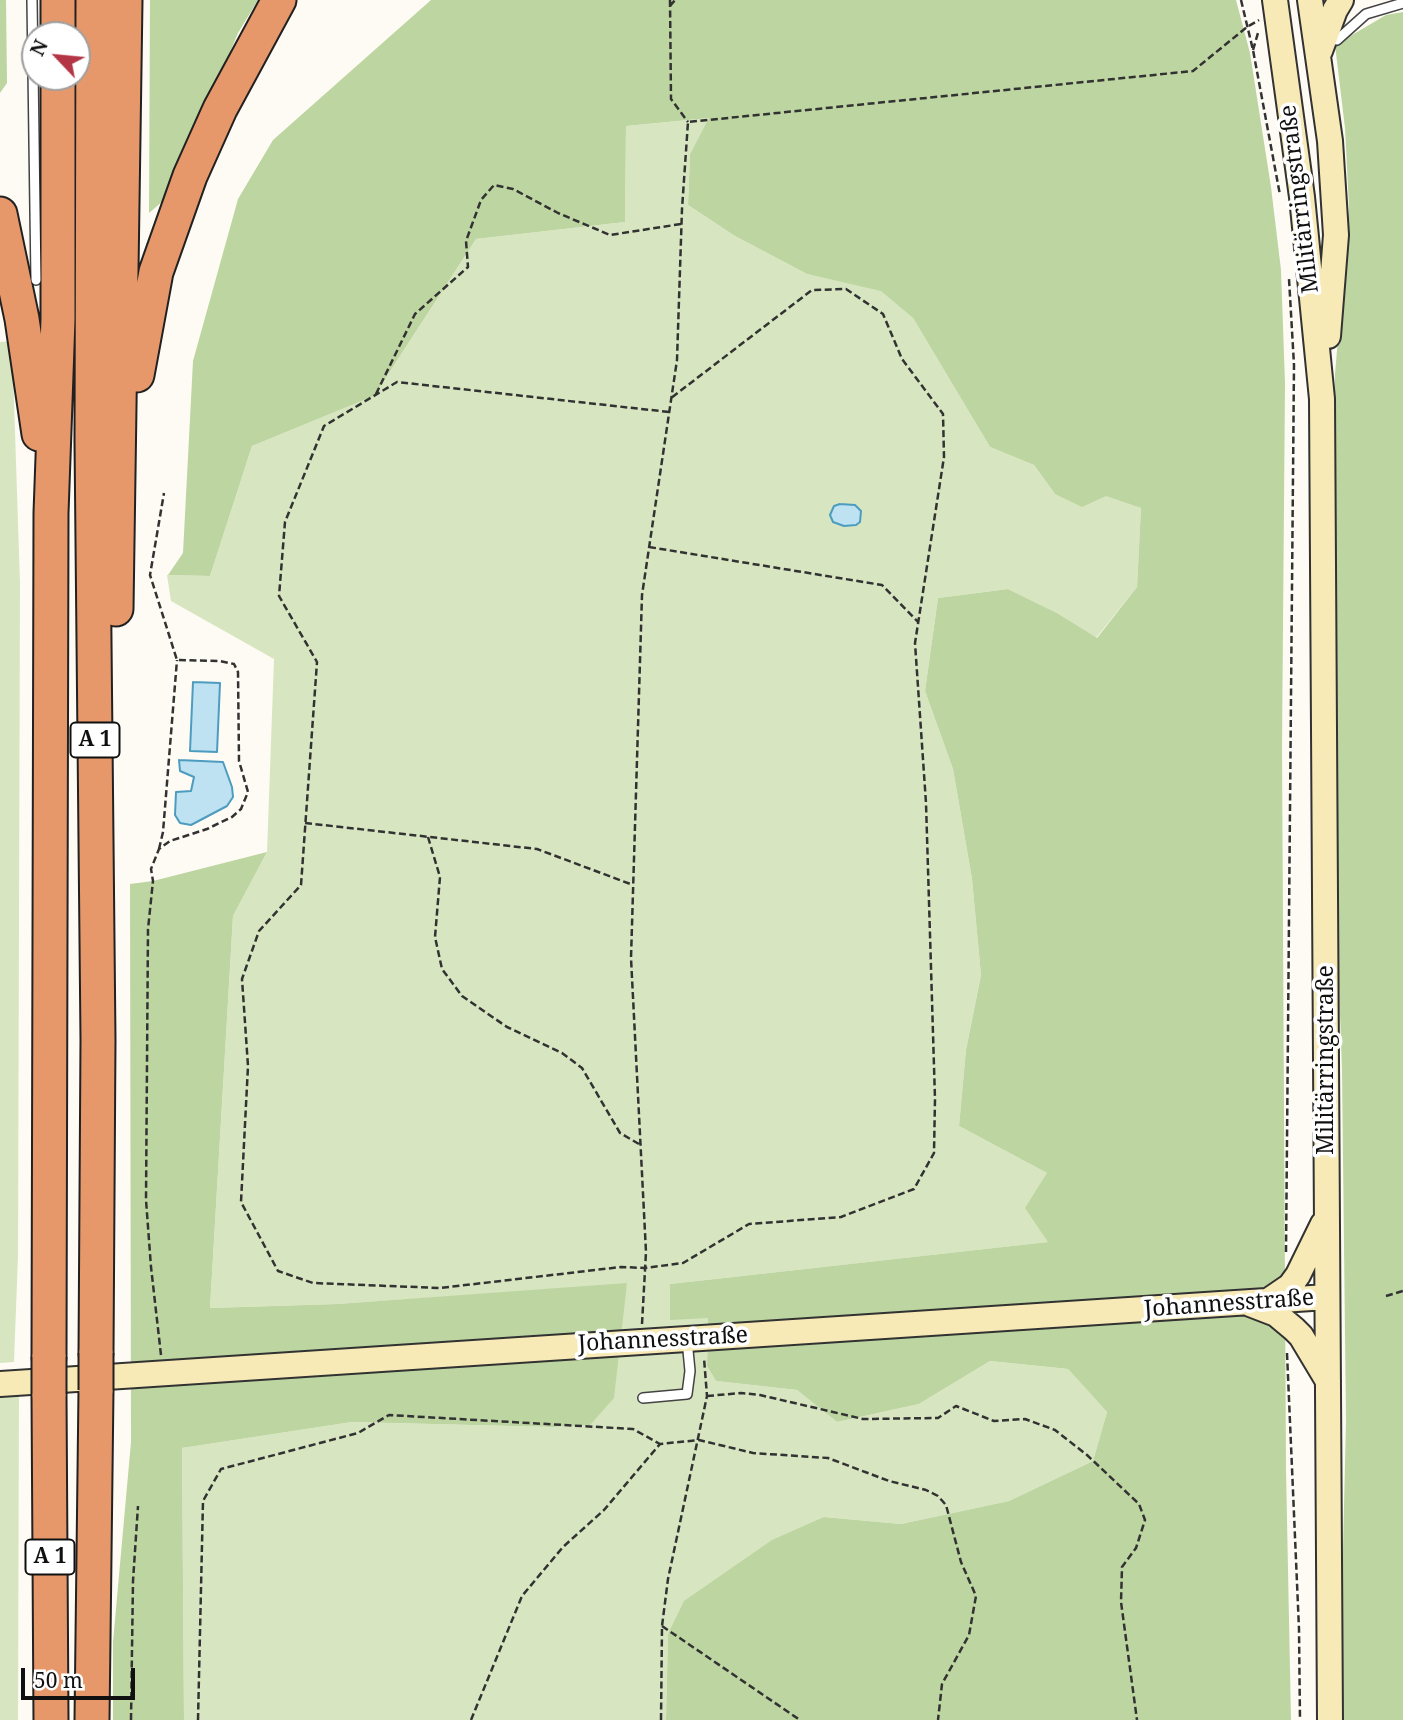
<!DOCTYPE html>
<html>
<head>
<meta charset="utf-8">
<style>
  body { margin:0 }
  #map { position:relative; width:1403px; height:1720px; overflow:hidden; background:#fefbf4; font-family:"Noto Serif",serif }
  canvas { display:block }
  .north { position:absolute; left:21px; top:21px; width:70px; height:70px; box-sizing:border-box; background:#fff; border:2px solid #9f9f9f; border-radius:50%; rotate:296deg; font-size:19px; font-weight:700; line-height:28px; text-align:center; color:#101010 }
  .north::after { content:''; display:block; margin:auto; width:24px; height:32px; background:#b33546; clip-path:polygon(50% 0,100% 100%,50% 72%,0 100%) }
  .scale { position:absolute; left:21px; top:1668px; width:114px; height:32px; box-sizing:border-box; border:4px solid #101010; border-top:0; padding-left:9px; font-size:21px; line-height:24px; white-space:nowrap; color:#101010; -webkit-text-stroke:5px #fff; paint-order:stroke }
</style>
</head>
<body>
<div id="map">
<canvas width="1403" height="1720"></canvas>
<div class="north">N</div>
<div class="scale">50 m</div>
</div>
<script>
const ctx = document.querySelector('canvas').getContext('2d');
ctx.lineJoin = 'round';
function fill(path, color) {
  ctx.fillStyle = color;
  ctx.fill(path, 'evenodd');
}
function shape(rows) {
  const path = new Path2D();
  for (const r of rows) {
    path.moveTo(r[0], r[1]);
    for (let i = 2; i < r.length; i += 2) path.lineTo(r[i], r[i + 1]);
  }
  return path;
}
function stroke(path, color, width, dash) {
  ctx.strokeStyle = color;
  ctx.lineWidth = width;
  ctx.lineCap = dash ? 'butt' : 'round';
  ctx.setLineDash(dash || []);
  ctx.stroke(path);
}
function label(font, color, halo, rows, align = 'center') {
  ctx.font = font + ' "Noto Serif",serif';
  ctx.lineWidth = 7;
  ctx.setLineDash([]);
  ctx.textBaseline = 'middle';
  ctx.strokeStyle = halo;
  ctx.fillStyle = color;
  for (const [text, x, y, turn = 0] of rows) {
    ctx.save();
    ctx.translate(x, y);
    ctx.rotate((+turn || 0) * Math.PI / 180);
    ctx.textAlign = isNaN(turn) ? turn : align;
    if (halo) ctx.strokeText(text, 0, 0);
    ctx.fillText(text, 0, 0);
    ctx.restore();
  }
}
fill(shape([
  [710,118,690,154,688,205,735,236,807,274,881,290,913,318,990,447,1034,465,1055,494,1105,495,1141,508,1137,587,1096,638,1057,613,1008,589,938,598,925,691,953,769,972,879,981,975,966,1050,959,1126,1047,1173,1049,1242,670,1284,708,1318,707,1366,716,1381,797,1390,837,1422,919,1404,990,1361,1068,1369,1107,1412,1093,1461,1009,1501,901,1524,824,1517,668,1634,666,1720,184,1720,182,1448,352,1422,553,1427,590,1425,627,1284,337,1304,210,1308,233,916,267,852,274,659,171,601,167,575,210,576,252,446,374,396,476,239,625,222,626,126],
  [12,341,20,583,18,1256,14,1362,0,1363,0,342],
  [19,1393,18,1720,0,1720,0,1395]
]), '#d7e6c0');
fill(shape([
  [0,0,6,0,7,83,0,93],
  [150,0,258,0,238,33,171,194,149,213],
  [431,0,1236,0,1250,53,1271,187,1281,270,1285,383,1282,747,1286,1469,1291,1720,666,1720,668,1634,684,1601,772,1540,824,1517,901,1524,1009,1501,1093,1461,1107,1412,1068,1369,990,1361,919,1404,837,1422,797,1390,716,1381,707,1366,708,1318,670,1320,670,1284,1048,1242,1025,1208,1047,1173,959,1126,966,1050,981,975,972,879,953,769,925,691,938,598,1008,589,1057,613,1097,638,1137,587,1141,508,1106,496,1082,507,1055,494,1034,465,990,447,913,318,881,291,807,274,735,236,688,205,690,154,709,118,626,126,625,222,476,239,374,396,252,446,210,576,168,575,183,553,193,361,238,199,273,140],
  [1403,12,1403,1720,1339,1720,1346,1421,1342,1070,1334,843,1332,455,1335,374,1349,208,1345,128,1335,45,1386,15],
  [267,852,233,916,210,1308,337,1304,627,1283,614,1398,590,1425,553,1427,352,1422,182,1448,184,1720,113,1720,113,1642,131,1442,130,884,153,881]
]), '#bdd5a1');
const water = shape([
  [840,504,855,505,861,511,860,522,856,525,844,526,833,522,830,515,834,506,840,504],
  [193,682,220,683,217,752,190,751,193,682],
  [179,760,223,762,232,787,233,797,227,806,191,825,180,823,175,815,176,792,191,791,194,777,180,771,179,760]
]);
fill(water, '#bee2f1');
stroke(water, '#4c9cc0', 2);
const lane = shape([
  [32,0,36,280],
  [1328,34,1337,40,1366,14,1403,3],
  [643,1398,687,1394,690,1371,687,1340]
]);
const secondary = shape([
  [1275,0,1302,197,1322,399,1330,1720],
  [1310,0,1330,141,1336,235,1328,336],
  [1320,51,1335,10,1341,0],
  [1268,1301,1290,1286,1298,1275,1323,1224],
  [1250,1304,1276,1314,1294,1329,1301,1336,1328,1381],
  [0,1384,1327,1297]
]);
const highway = shape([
  [93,0,92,441,98,1040,96,1353],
  [58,35,58,0],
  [0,214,22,319,39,434],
  [137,375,156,272,190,176,220,109,279,0],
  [116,609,125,0],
  [49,1357,51,513,58,319,58,77],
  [49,1394,51,1720],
  [92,1720,96,1390]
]);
stroke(lane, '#434343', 12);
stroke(secondary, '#323232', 28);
stroke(highway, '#212121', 37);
stroke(shape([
  [670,0,671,99,688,122],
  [1241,0,1253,50,1280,195],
  [670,6,675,0],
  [1253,50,1258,33],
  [376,394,415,314,468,267,466,241,481,200,494,185,513,189,558,213,610,235,681,224],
  [669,412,397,382,324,426,285,522,279,596,317,662,301,885,259,931,242,979,248,1066,241,1202,278,1271,313,1283,440,1288,621,1267,645,1268,683,1263,749,1224,841,1217,914,1189,934,1153,935,1099,926,803,915,643,944,457,943,414,902,359,883,314,846,289,812,290,671,398],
  [649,547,882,585,918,622],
  [305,823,537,849,633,885],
  [428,837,440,877,435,937,442,969,462,996,507,1027,562,1053,582,1068,620,1133,639,1144],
  [159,849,163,832,177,660],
  [1286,1252,1294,365,1289,279],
  [1386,1296,1403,1291],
  [642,1324,646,1252,631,958,642,595,677,360,682,209,688,122,1193,71,1247,27,1259,20],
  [1287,1353,1299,1629,1300,1720],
  [161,1355,151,1267,146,1200,148,929,153,881,151,869,159,849,170,841,207,829,232,817,241,809,248,792,239,761,238,672,234,664,220,661,177,660,150,575,164,493],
  [707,1396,741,1393,760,1395,863,1419,938,1418,956,1406,994,1421,1025,1419,1055,1430,1087,1455,1139,1504,1145,1520,1136,1548,1122,1567,1121,1602,1137,1720],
  [662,1626,800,1720],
  [131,1720,133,1581,138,1506],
  [198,1720,203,1501,221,1469,358,1433,389,1415,633,1429,660,1444],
  [471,1720,522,1596,563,1547,604,1510,660,1444,699,1440,753,1453,828,1458,889,1481,926,1490,938,1496,946,1505,961,1562,976,1596,969,1635,942,1684,938,1720],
  [661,1720,662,1626,668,1579,707,1396,704,1358]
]), '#323232', 2.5, [7, 3.5]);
stroke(lane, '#fff', 9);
stroke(secondary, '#f7eab6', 24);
stroke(highway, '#e6986b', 33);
const highwayBridge = shape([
  [96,1390,96,1353],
  [49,1394,49,1357]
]);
stroke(highwayBridge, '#212121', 37, []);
stroke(highwayBridge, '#e6986b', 33);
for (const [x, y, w] of [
  [95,740,49],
  [50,1557,49]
]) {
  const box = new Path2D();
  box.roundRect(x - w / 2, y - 17.5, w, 35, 5);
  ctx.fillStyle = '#fff';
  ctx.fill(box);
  stroke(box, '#101010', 2);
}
label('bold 21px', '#101010', null, [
  ["A 1",95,740],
  ["A 1",50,1557]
]);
label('23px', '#101010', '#fff', [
  ["Militärringstraße",1300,199,-97],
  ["Militärringstraße",1326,1060,-90],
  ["Johannesstraße",1229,1304,-4],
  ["Johannesstraße",663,1340,-3]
]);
</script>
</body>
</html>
